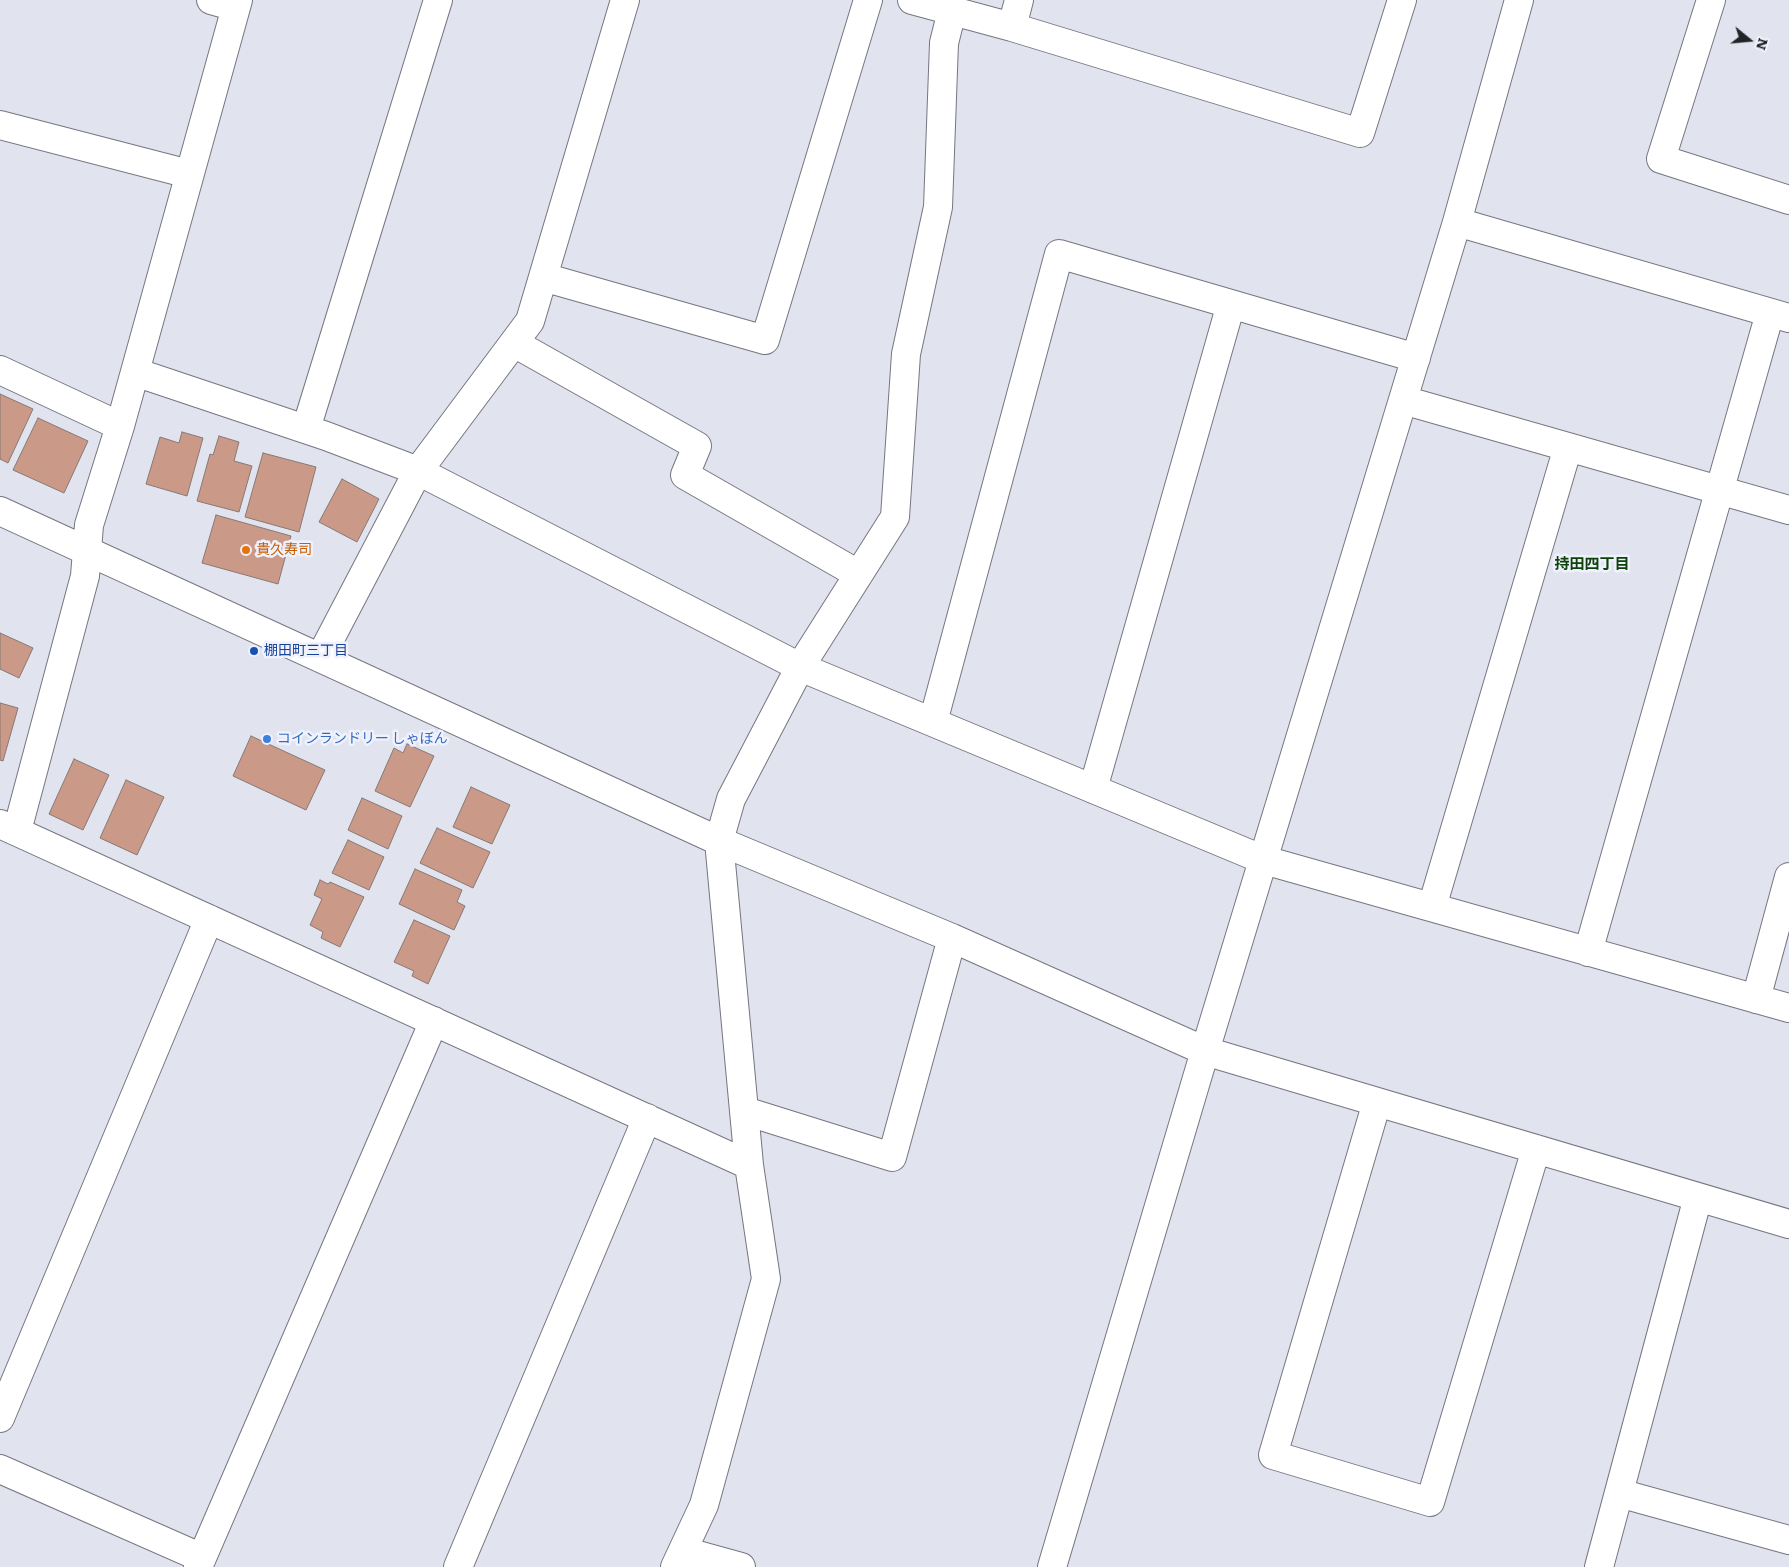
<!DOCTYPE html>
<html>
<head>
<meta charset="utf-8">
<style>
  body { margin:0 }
  #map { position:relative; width:1789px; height:1567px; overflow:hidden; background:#e1e3ef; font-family:Literata,serif }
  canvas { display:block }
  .north { position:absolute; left:1724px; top:15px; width:50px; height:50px; -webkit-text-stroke:4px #eff1fc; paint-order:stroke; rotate:107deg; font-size:14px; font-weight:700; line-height:20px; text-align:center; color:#232428 }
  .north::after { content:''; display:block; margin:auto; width:18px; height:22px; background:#232428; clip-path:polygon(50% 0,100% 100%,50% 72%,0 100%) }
</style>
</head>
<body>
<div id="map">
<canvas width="1789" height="1567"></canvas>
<div class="north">N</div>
</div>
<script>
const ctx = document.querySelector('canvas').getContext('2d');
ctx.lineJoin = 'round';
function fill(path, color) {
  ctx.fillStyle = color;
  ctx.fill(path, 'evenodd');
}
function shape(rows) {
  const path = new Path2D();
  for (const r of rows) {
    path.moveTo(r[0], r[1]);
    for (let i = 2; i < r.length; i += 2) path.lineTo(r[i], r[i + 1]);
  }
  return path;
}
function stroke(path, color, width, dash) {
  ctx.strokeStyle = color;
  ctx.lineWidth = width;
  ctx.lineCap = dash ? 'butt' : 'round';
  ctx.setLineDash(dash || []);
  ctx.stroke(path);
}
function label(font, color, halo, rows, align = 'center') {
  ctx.font = font + ' Literata,"Noto Sans JP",serif';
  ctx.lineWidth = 5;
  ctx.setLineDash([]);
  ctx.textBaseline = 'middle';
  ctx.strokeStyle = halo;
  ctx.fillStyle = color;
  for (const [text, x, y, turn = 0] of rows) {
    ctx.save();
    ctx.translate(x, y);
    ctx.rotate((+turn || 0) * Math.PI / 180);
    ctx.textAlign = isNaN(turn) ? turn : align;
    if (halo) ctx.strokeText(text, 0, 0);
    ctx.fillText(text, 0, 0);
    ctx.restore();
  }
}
const building = shape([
  [0,394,33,409,8,463,0,459,0,394],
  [38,418,88,441,64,493,13,470,38,418],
  [182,432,203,438,187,496,146,484,160,437,179,443,182,432],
  [219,436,239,442,234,461,252,466,239,512,197,501,210,454,213,455,219,436],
  [263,453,316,467,299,532,245,517,263,453],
  [342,479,379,499,357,542,319,522,342,479],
  [216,515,291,536,278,584,202,563,216,515],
  [0,633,33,648,19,678,0,669,0,633],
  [0,703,18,708,3,761,0,760,0,703],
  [251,736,325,770,306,810,233,776,251,736],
  [407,744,434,756,410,807,375,791,394,748,403,753,407,744],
  [74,759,109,775,83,830,49,814,74,759],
  [126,780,164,797,137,855,100,838,126,780],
  [471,787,510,805,492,844,453,827,471,787],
  [362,798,402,816,388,849,348,830,362,798],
  [437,828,490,852,473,888,420,863,437,828],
  [348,840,384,857,369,890,332,873,348,840],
  [415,869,462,890,457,902,465,906,454,930,399,904,415,869],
  [320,880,328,884,330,882,364,897,340,947,321,938,323,932,310,925,322,899,314,895,320,880],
  [414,920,450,936,428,984,412,976,414,971,394,962,414,920]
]);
fill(building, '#cb9987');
stroke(building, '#857975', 1);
const minor = shape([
  [211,0,236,7],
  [912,0,1012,27,1360,133,1402,0],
  [1711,0,1661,159,1789,200],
  [1012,27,1019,0],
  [0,125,189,174],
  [1457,222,1789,318],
  [543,277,765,340,868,0],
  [514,343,697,446,685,475,858,574],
  [0,370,120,426],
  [135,372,326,436,418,471,800,667,1264,860,1789,1008],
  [1403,400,1789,510],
  [306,429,438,0],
  [0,511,719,841,952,938,1205,1051,1789,1224],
  [320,658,418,471,530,321,625,0],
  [933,722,1059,254,1416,358],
  [1093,789,1231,304],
  [0,824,749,1165],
  [17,831,85,576,89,525,120,426,238,0],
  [1432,907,1568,447],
  [1588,952,1770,313],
  [1756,999,1789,877],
  [1377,1102,1273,1455,1430,1502,1536,1149],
  [745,1111,892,1157,952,938],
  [0,1418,209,919],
  [0,1469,202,1558],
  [1619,1493,1789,1540],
  [683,1551,741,1567],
  [198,1567,434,1021],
  [458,1567,647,1118],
  [675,1567,704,1505,766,1279,749,1165,719,841,731,799,800,667,895,517,906,354,938,207,944,43,952,11],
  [1052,1567,1205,1051,1457,222,1519,0],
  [1599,1567,1698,1197]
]);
stroke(minor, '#757680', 30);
stroke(minor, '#fff', 28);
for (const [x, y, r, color] of [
  [246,550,5,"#e8710a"],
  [254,651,5,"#1a4fb4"],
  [267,739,5,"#3f7fe0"]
]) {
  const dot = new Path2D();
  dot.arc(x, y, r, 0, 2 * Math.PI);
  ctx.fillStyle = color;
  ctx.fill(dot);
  stroke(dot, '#eff1fc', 2);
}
label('14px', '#c56008', '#eff1fc', [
  ["貴久寿司",256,550]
], 'left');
label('14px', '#164399', '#eff1fc', [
  ["棚田町三丁目",264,651]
], 'left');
label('14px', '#366cbe', '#eff1fc', [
  ["コインランドリー しゃぼん",277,739]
], 'left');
label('bold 15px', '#0e420a', '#eff1fc', [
  ["持田四丁目",1592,565]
]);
</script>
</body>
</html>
